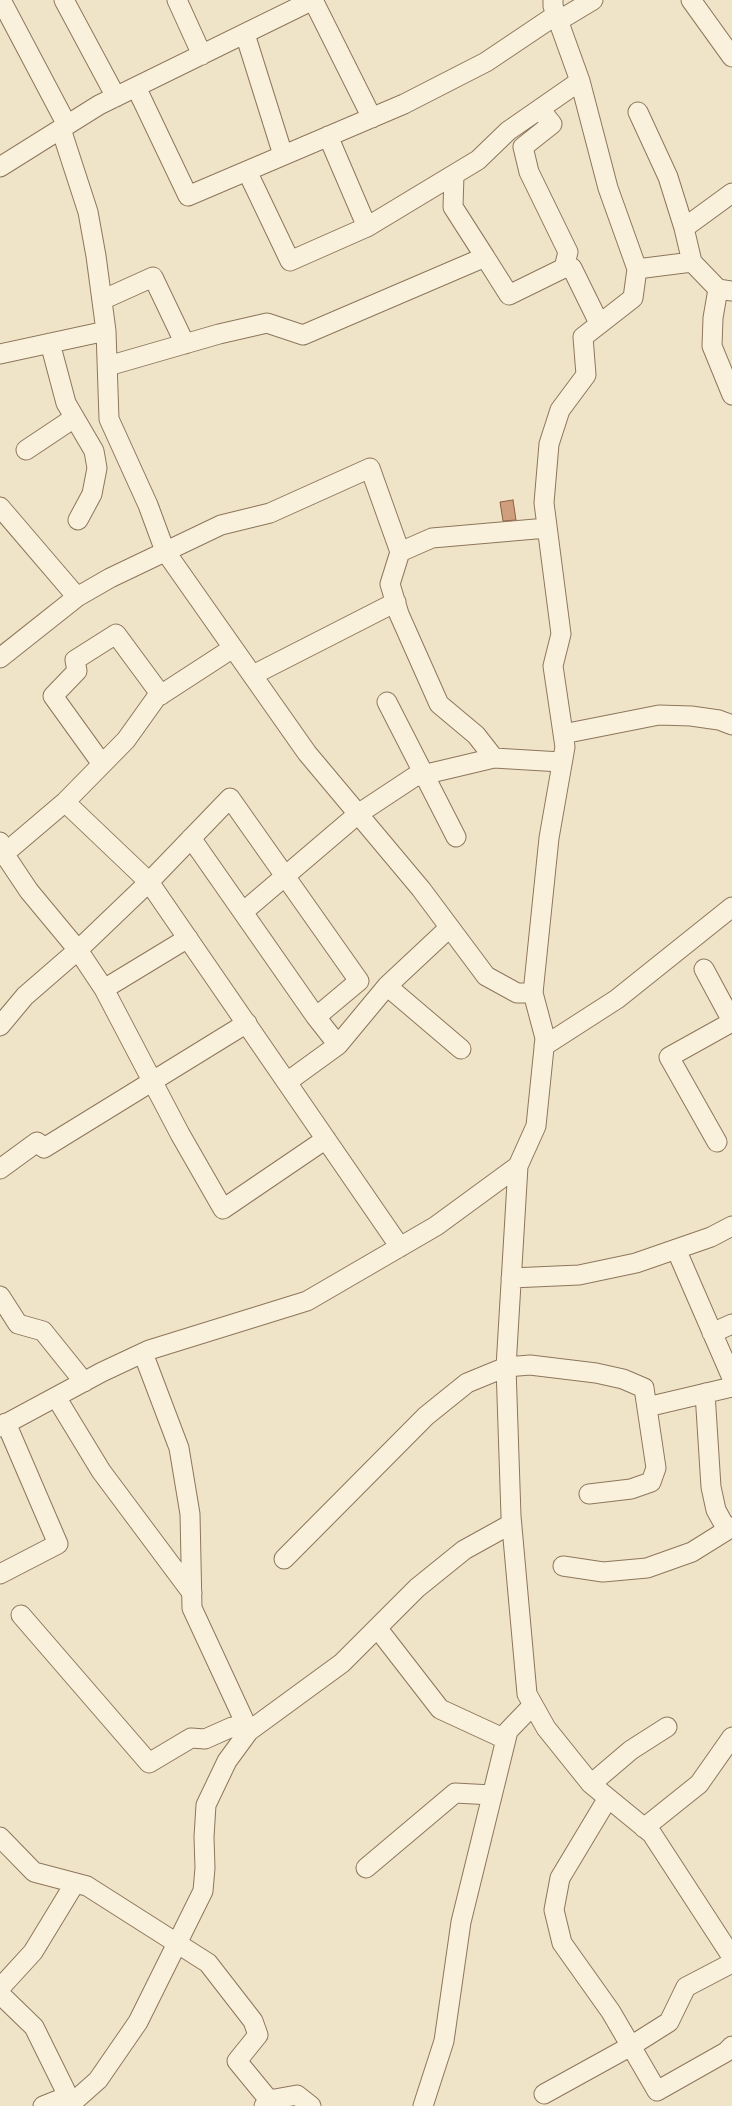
<!DOCTYPE html>
<html>
<head>
<meta charset="utf-8">
<style>
  body { margin:0 }
  canvas { display:block; background:#f0e4c8 }
</style>
</head>
<body>
<canvas width="732" height="2106"></canvas>
<script>
const ctx = document.querySelector('canvas').getContext('2d');
ctx.lineJoin = 'round';
function fill(path, color) {
  ctx.fillStyle = color;
  ctx.fill(path, 'evenodd');
}
function shape(rows) {
  const path = new Path2D();
  for (const r of rows) {
    path.moveTo(r[0], r[1]);
    for (let i = 2; i < r.length; i += 2) path.lineTo(r[i], r[i + 1]);
  }
  return path;
}
function stroke(path, color, width, dash) {
  ctx.strokeStyle = color;
  ctx.lineWidth = width;
  ctx.lineCap = dash ? 'butt' : 'round';
  ctx.setLineDash(dash || []);
  ctx.stroke(path);
}
const building = shape([
  [513,500,516,520,503,521,500,502,513,500]
]);
fill(building, '#cf9f7d');
stroke(building, '#8d5f41', 1);
const minor = shape([
  [64,0,116,97],
  [177,0,202,55],
  [313,0,372,118],
  [553,0,553,6,580,81,608,188,637,269,633,298,583,337,586,375,560,410,549,444,544,503,561,634,553,666,565,747,549,838,533,993,545,1038,536,1126,518,1166,506,1367,511,1516,527,1694,546,1728,591,1784,652,1834,732,1957],
  [691,0,732,57],
  [0,3,2,2,67,125],
  [558,21,593,0],
  [245,34,283,155],
  [136,87,188,196,404,104,486,62,556,15],
  [540,109,552,124,523,147,529,172,568,252,564,268],
  [638,112,668,177,684,228,692,262],
  [61,129,88,212,96,256,106,331,109,419,148,505,165,551,307,753,421,889,486,976,517,993,533,993],
  [328,136,367,227],
  [0,167,99,105,313,0],
  [247,171,290,261,367,227,478,160,508,131,580,81],
  [454,175,453,207,485,257],
  [684,228,732,193],
  [637,269,692,262,718,289,732,291],
  [718,289,713,318,712,346,732,395],
  [102,300,153,277,185,344],
  [50,343,66,403,94,451,97,468,92,494,78,520],
  [0,354,106,331],
  [108,366,219,334,267,323,303,335,485,257,509,295,564,268,572,268,599,323],
  [26,450,74,418],
  [0,507,77,597],
  [0,658,77,597,110,578,221,525,270,513,370,468,400,552],
  [253,675,396,602],
  [387,702,456,837],
  [563,734,659,715,691,716,719,720,732,725],
  [494,758,476,735,439,704,399,614,390,584,400,552,432,538,547,528],
  [102,764,53,696,77,671,75,660,116,634,161,695],
  [65,802,149,882,400,1247],
  [191,838,316,1017,338,1045,287,1082],
  [0,842,7,858,29,891,78,950,104,989,180,1134,223,1209,326,1139],
  [5,853,65,802,126,740,156,698,233,648],
  [243,912,358,814,414,777,494,758,561,762],
  [704,969,732,1021],
  [387,986,461,1049],
  [104,989,188,938],
  [0,1026,25,996,78,950,149,882,230,798,359,981,316,1017],
  [338,1045,387,986,449,928],
  [544,1046,617,999,732,907],
  [717,1142,669,1057,732,1022],
  [0,1169,37,1142,44,1148,247,1023],
  [676,1249,732,1378],
  [511,1278,579,1275,636,1263,711,1237,732,1226],
  [0,1296,18,1324,43,1331,84,1382],
  [712,1333,732,1324],
  [143,1353,179,1448,190,1514,192,1608,249,1731],
  [705,1393,711,1487,716,1510,727,1530],
  [56,1397,101,1471,192,1593],
  [647,1407,732,1387],
  [0,1427,102,1372,149,1350,307,1301,436,1226,518,1166],
  [284,1559,426,1416,467,1383,506,1367,530,1365,596,1373,623,1379,644,1388,656,1468,651,1482,631,1489,589,1494],
  [563,1566,603,1572,647,1568,692,1552,732,1527],
  [0,1574,58,1544,6,1423],
  [21,1615,149,1763,191,1738,205,1739,232,1727,249,1731],
  [378,1629,440,1709,505,1739],
  [591,1784,631,1750,667,1727],
  [608,1798,560,1878,554,1910,562,1943,611,2012,657,2091,726,2052,732,2046],
  [644,1828,699,1784,732,1737],
  [0,1837,34,1872,87,1886,208,1963,253,2021,258,2035,237,2061,269,2100],
  [366,1868,455,1793,492,1795],
  [0,1988,33,1952,75,1883],
  [0,1994,34,2027,73,2106],
  [544,2094,631,2046,669,2022,686,1987,732,1963],
  [72,2103,98,2080,138,2022,203,1891,205,1868,204,1837,206,1805,227,1761,249,1731,342,1663,417,1588,464,1550,511,1524],
  [43,2106,68,2096],
  [264,2106,269,2100,297,2095,311,2106],
  [423,2106,444,2041,461,1922,508,1731,533,1705]
]);
stroke(minor, '#8d765c', 21);
stroke(minor, '#faf1dc', 19);
</script>
</body>
</html>
